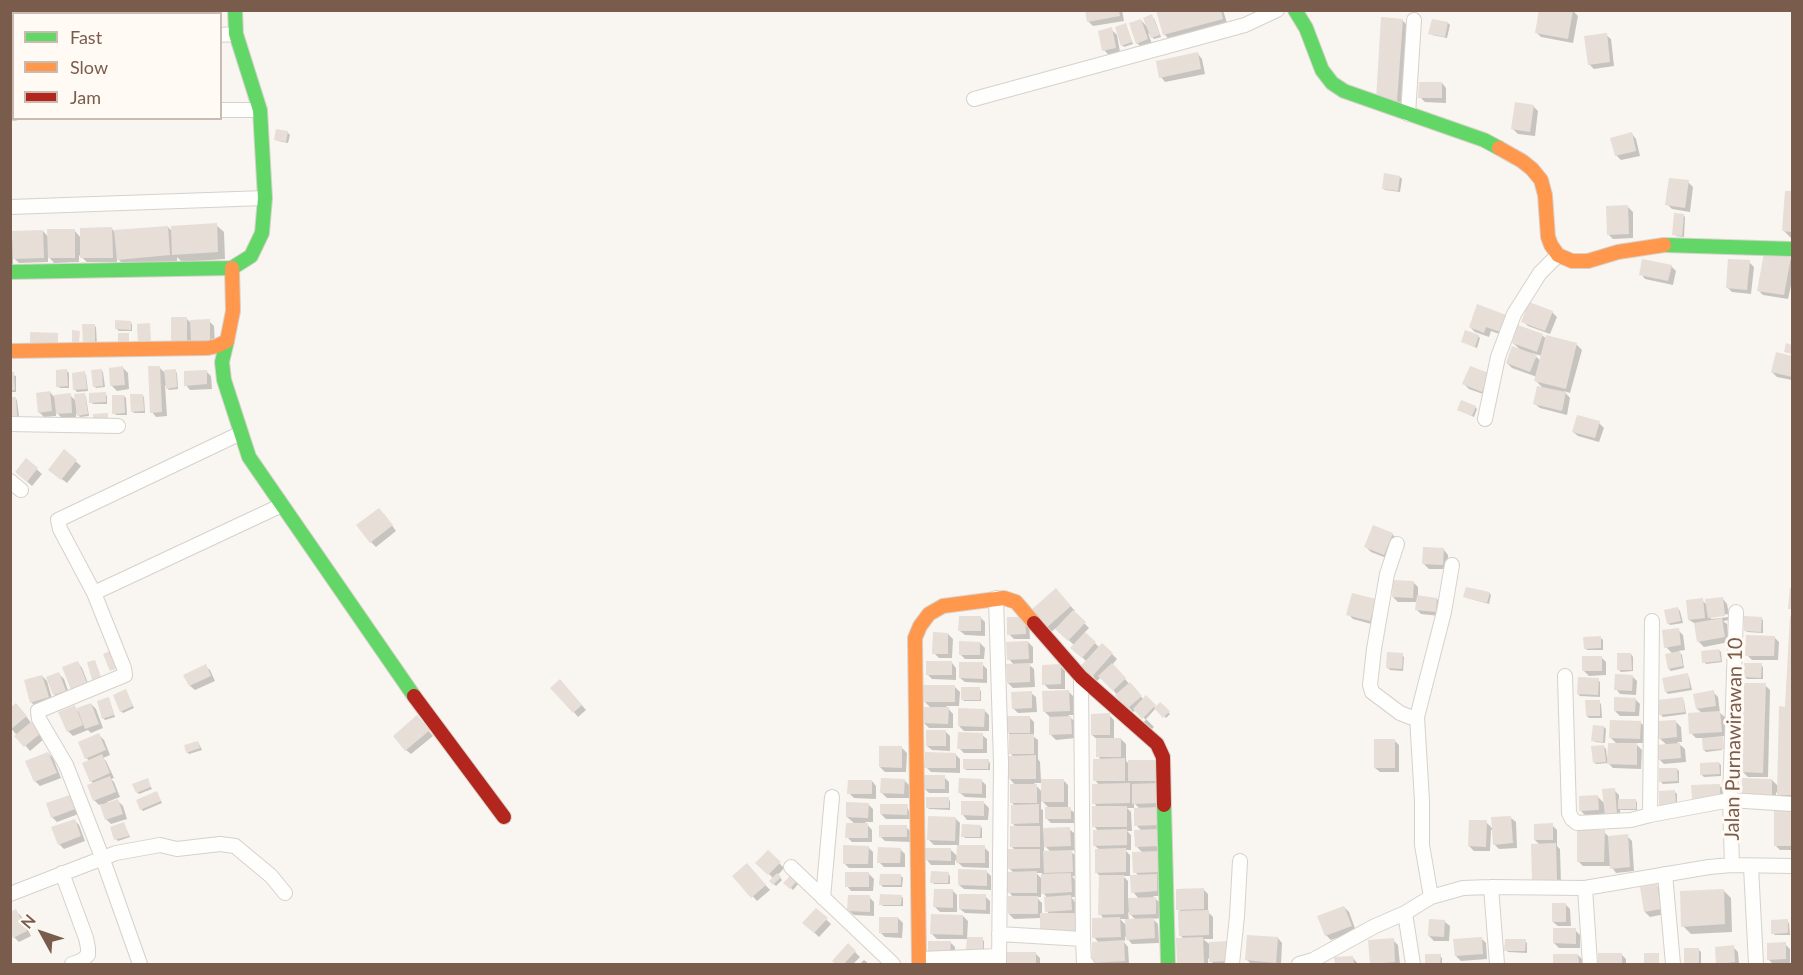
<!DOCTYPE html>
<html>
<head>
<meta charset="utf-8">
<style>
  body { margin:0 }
  #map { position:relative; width:1803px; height:975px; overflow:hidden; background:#f9f5f0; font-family:Lato,sans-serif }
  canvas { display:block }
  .frame { position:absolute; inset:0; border:12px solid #7a5c4d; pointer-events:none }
  .legend { position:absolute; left:12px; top:12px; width:210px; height:108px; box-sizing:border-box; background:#fffaf3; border:2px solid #cabbb1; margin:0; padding:8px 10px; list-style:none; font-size:18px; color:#7a5c4d }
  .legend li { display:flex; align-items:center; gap:12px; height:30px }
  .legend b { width:30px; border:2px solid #cabbb1 }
  .north { position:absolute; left:12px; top:903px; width:60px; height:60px; -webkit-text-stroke:4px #fffaf3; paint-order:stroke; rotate:310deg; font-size:16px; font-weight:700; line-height:24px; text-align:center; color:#7a5c4d }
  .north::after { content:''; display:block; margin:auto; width:21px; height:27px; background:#7a5c4d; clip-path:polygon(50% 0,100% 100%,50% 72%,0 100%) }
</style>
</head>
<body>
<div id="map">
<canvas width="1803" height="975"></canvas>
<div class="frame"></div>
<ul class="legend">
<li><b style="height:8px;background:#63d668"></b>Fast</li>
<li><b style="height:8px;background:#ff974d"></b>Slow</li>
<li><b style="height:8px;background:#b3261e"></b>Jam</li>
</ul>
<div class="north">N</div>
</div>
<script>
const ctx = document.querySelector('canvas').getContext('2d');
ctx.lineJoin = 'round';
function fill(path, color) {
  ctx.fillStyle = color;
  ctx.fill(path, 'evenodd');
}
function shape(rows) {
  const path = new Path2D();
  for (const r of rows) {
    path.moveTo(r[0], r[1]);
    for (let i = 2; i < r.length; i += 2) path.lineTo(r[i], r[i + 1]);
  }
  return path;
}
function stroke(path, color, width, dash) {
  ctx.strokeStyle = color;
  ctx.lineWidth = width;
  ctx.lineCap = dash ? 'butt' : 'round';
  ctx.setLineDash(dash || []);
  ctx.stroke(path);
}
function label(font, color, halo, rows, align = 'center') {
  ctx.font = font + ' Lato,sans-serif';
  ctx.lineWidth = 6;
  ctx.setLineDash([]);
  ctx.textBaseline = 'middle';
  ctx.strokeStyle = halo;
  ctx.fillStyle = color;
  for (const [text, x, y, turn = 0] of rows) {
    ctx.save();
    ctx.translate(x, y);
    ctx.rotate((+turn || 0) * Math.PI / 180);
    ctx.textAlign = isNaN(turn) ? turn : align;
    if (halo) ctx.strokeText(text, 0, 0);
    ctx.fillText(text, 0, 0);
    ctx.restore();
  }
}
fill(shape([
  [1086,10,1122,10,1124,21,1093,26,1088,21],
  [1165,10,1223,10,1227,23,1169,39,1164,34],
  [1568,10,1573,11,1578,16,1573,43,1541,37,1536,32],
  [1154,18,1161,37,1154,39,1148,33,1152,44,1142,48,1137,43,1141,20,1149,29],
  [1402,20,1407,25,1401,105,1382,104],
  [1448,23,1450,25,1447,38,1432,35,1430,33],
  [1126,25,1133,44,1124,47,1122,45],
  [1111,29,1117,35,1120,52,1109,55,1104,50],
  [1606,35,1611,39,1614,66,1594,69,1589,64],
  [1198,54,1202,59,1205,74,1165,82,1161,77],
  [1442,83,1446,88,1446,103,1425,102,1420,97],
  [1533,106,1538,111,1535,136,1518,134,1513,129],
  [277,131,288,133,290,135,288,143,278,141,276,139],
  [1632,134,1636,139,1640,156,1621,160,1616,155],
  [1400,177,1402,179,1400,192,1385,190,1383,188],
  [1688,182,1693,187,1690,212,1672,209,1667,204],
  [1787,192,1792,193,1792,239,1784,231],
  [1628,207,1633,212,1633,238,1613,239,1608,234],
  [1683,215,1685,217,1684,237,1676,236],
  [216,225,224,232,225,259,182,262,177,257,177,263,126,267,117,258,117,262,87,262,79,255,79,262,54,263,48,256,48,262,19,263,13,257,13,265,10,265,10,238,14,241,43,231,49,238,74,230,81,238,112,229,115,232,168,227,173,232],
  [1790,259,1792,261,1792,282,1792,281,1788,299,1763,295,1758,290],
  [1749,262,1754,267,1751,294,1732,292,1727,287],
  [1671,266,1676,271,1673,285,1645,279,1641,274],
  [1478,306,1506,316,1510,321,1505,336,1491,331,1489,337,1475,332,1470,327],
  [1552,312,1557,317,1550,334,1528,326,1523,321],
  [186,318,192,324,209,321,214,326,215,345,172,341],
  [130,322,132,324,132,331,119,331,117,329],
  [94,325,96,327,97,346,87,346],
  [1519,327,1543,336,1547,339,1547,337,1577,345,1582,350,1570,393,1564,391,1570,398,1567,415,1540,408,1535,404,1544,389,1536,381,1537,377,1512,368,1507,363,1522,351,1513,343],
  [1532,353,1542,356,1541,361],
  [1478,336,1480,338,1477,348,1465,343],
  [1777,354,1792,358,1792,380,1777,377,1772,372],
  [159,367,166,374,175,371,177,373,178,389,169,390,165,385,167,416,156,417,152,412],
  [123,368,128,373,129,389,117,391,112,386],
  [101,370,103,372,105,387,96,388,94,386],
  [67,371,69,373,69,388,60,388,58,386],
  [206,371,211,376,212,389,190,390,186,385],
  [84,373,86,375,88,391,77,392,75,390],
  [10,374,16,376,16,392,10,392],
  [1488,375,1486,395,1469,389,1464,384],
  [50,392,56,399,70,395,77,402,84,395,86,397,89,416,80,417,76,413,76,417,62,418,56,412,56,416,44,417,39,412],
  [105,394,107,396,107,404,93,404,91,402],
  [142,395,144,397,145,413,134,413,132,411],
  [124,396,126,398,127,415,116,415,114,413],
  [15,398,17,400,19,417,11,418,10,399],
  [1475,407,1477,409,1474,417,1458,410],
  [1599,423,1604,428,1599,442,1578,436,1573,432],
  [65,452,81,466,67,483,55,474],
  [26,460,42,474,32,486,21,476],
  [384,514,396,531,376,547,371,542],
  [1392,534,1397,539,1389,559,1371,552,1366,547],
  [1444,550,1448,555,1448,569,1429,569,1424,564],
  [1413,582,1418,587,1418,597,1437,599,1442,604,1440,616,1421,614,1416,609,1417,602,1398,602,1393,597],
  [1056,590,1075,611,1073,612,1089,628,1084,633,1100,648,1112,654,1117,659,1112,665,1144,700,1146,697,1156,708,1160,704,1170,714,1166,718,1156,708,1146,719,1154,727,1148,733,1140,725,1146,720,1136,710,1133,712,1101,677,1096,682,1087,662,1073,648,1075,646,1056,628,1051,632,1032,611],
  [1489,593,1491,595,1489,604,1467,598,1465,596],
  [1723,599,1727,604,1729,614,1711,616,1711,619,1729,617,1729,620,1723,621,1727,624,1729,642,1704,647,1699,642,1696,624,1689,620,1702,600,1708,606],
  [1375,601,1380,606,1375,625,1353,619,1348,614],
  [1678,609,1680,611,1683,623,1670,625,1668,623],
  [980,617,985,622,985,636,965,635,960,631],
  [1761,618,1763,620,1763,633,1747,632,1745,630],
  [1792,618,1792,799,1783,799,1776,792,1776,799,1748,799,1772,780,1779,787,1786,708],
  [1029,623,1030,639,1014,639,1009,634],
  [1678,630,1683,635,1685,650,1678,651,1682,655,1684,668,1671,671,1669,669,1673,654,1666,647],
  [948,634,953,639,952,658,939,658,934,653],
  [1774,637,1779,642,1778,660,1752,660,1747,655],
  [1601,638,1603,640,1603,650,1587,650,1585,648],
  [1028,642,1033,647,1033,663,1028,664,1034,669,1035,687,1013,688,1008,683,1014,665,1009,659],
  [980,643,985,648,984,659,965,659,960,654],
  [1719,650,1721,652,1722,662,1706,664,1704,662],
  [1631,654,1633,657,1633,671,1621,672,1619,670],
  [1402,655,1404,657,1403,671,1390,670,1388,668],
  [1601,657,1606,662,1606,675,1589,676,1584,671],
  [78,663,82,668,92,693,79,699],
  [952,663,956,668,956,680,932,679,927,674],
  [982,664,987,669,987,683,965,682,960,678],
  [1761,665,1763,667,1763,679,1747,679,1745,677],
  [205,666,210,670,215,681,195,690,190,686],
  [1060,666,1065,671,1065,689,1049,689,1044,684],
  [59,674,64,679,70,696,59,699,54,694],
  [1687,675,1689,677,1692,690,1668,694,1666,692],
  [42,676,47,681,53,702,36,707,31,702],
  [1632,676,1637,681,1636,695,1620,694,1616,689],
  [1598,680,1600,682,1600,697,1580,696,1578,694],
  [1765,685,1770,690,1768,777,1748,777,1743,772],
  [565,686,586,710,578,717,574,712],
  [955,687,960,692,959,706,946,706,953,714,953,728,929,728,924,723,932,709,924,701],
  [979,689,981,691,981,701,964,701,962,699],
  [126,691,134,708,123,713,121,711],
  [1069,692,1074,697,1074,715,1068,715,1076,723,1076,738,1056,740,1051,735,1050,717,1044,711],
  [1713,692,1718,697,1720,713,1725,717,1726,736,1721,736,1722,750,1706,752,1704,750,1703,738,1696,738,1691,733,1702,713,1697,709],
  [1031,693,1036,697,1037,712,1018,713,1013,708],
  [109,699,115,717,105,720,103,718],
  [1635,699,1640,704,1639,716,1620,716,1615,711],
  [1682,699,1684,701,1686,714,1663,717,1661,715],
  [1599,702,1601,704,1602,718,1589,718,1587,716],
  [91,704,96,709,103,728,91,733,88,730,73,736,68,731,74,707,80,713],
  [21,710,44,739,30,751,10,727],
  [984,710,989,715,989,731,964,731,959,726],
  [1109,715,1114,720,1114,739,1121,739,1126,744,1126,761,1129,764,1158,762,1162,896,1153,896,1160,903,1161,918,1153,919,1158,924,1159,943,1132,944,1125,936,1125,941,1123,941,1128,947,1129,964,1096,964,1094,962,1099,943,1094,937,1104,919,1100,914,1100,876,1096,872,1100,850,1095,846,1098,831,1094,826,1098,808,1094,803,1099,785,1095,780,1101,760,1098,756,1098,740,1092,735],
  [1134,803,1140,809,1136,825,1142,831,1137,847,1143,853,1135,872,1139,876,1133,892,1139,899,1128,899,1128,881,1123,876,1130,876,1130,855,1125,850,1131,850,1131,835,1127,831,1132,831,1131,812,1127,808,1134,808],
  [1128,912,1136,920,1129,920],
  [1120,919,1127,919,1127,926],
  [417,717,433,736,411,754,406,750],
  [1008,717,1029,717,1034,722,1034,737,1038,740,1038,759,1040,762,1041,781,1063,780,1068,785,1068,808,1075,813,1075,823,1051,823,1046,818,1049,808,1041,800,1041,809,1043,810,1043,830,1069,829,1074,833,1075,850,1070,851,1076,856,1077,876,1072,876,1075,880,1076,897,1071,897,1075,902,1076,914,1041,918,1014,919,1009,914,1014,898,1009,892,1014,873,1009,868,1015,850,1012,847,1017,828,1012,823,1015,806,1011,802,1016,786,1009,778,1014,757,1010,753],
  [1034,783,1042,783,1042,792],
  [1044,845,1051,852,1044,853],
  [1036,873,1042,873,1042,879],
  [1041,891,1046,896,1047,911,1050,915,1042,915,1042,903,1036,897,1041,897],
  [1640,722,1645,727,1645,743,1635,743,1642,750,1641,769,1613,768,1608,763,1596,764,1594,762,1604,747,1606,749,1607,758,1609,758,1617,744,1611,738],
  [1676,722,1681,727,1682,742,1677,742,1685,749,1686,762,1664,764,1659,759,1667,745,1659,738],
  [1604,727,1606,729,1605,743,1595,742,1593,740],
  [945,731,950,736,950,751,932,750,927,746],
  [99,735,104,740,110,755,103,758,106,761,114,778,111,779,114,782,120,797,107,802,108,804,118,801,123,806,127,819,111,824,106,819,102,804,99,805,94,800,89,786,94,784,91,781,90,761,86,758],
  [982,735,987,739,987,753,964,753,959,748],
  [1394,740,1399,745,1399,772,1380,772,1375,768],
  [198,742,202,750,189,754,187,752],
  [902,748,907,753,906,772,885,772,880,767],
  [48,753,53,758,61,778,40,786,35,781],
  [955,754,960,759,960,773,931,772,926,767],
  [988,761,990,763,990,770,966,770,964,768],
  [1719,763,1721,765,1721,776,1704,777,1702,775],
  [1677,769,1679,771,1679,783,1663,784,1661,782],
  [944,777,949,782,949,793,929,793,924,788],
  [147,780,152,789,139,794,137,792],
  [904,780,909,785,909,798,887,798,882,793],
  [981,780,986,785,986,798,965,797,960,793],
  [872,781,876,786,876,799,854,798,849,793],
  [1719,785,1724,790,1724,803,1698,804,1693,799],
  [1614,790,1619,795,1619,800,1635,800,1637,802,1637,810,1620,810,1621,819,1605,814,1586,816,1581,811,1598,797,1605,804],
  [1675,792,1677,794,1677,806,1663,806,1661,804],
  [157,793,162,803,143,811,141,809],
  [948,799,950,801,950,810,929,809,927,807],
  [77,800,81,813,57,822,52,817],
  [984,803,989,808,988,820,967,820,963,815],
  [868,804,873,809,873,822,865,822,872,830,872,842,852,842,847,837,855,824,847,817],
  [907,806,912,819,886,819,881,814],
  [1776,811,1792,811,1792,850,1780,850,1775,845],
  [955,818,960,823,959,846,984,847,989,852,989,868,963,867,955,860,955,865,931,865,927,860,950,849,958,857,958,845,934,845,929,840],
  [1511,818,1516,822,1517,848,1499,849,1494,844,1493,830,1491,830,1490,851,1474,851,1469,846,1486,822,1493,829],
  [74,820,79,825,85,841,64,849,59,844],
  [124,824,130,837,118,841,116,839],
  [1552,825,1557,830,1557,846,1560,849,1561,884,1533,880,1540,845,1535,840],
  [980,826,982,828,982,838,965,838,963,836],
  [906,827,911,832,911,842,885,841,880,836],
  [1604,832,1609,837,1627,836,1632,841,1634,871,1616,873,1611,866,1583,866,1578,861],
  [868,847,873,852,873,868,849,868,844,863],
  [900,849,905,854,905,867,884,867,879,862],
  [768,852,784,868,778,875,782,880,776,886,771,881,773,878,758,863],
  [747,865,770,890,757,901,735,876],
  [986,871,991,876,991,890,964,889,959,885],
  [948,873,950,876,950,884,934,884,932,882],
  [869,874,874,879,873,891,851,891,847,886],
  [901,876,903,878,902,887,883,887,881,885],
  [791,877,798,884,793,890,785,882],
  [1657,886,1662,891,1665,914,1650,917,1645,912],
  [1203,889,1208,894,1208,912,1213,917,1213,939,1203,939,1234,964,1214,964,1208,958,1208,964,1180,964,1178,963,1184,939,1180,935,1180,911,1178,909],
  [1723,890,1731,898,1732,932,1691,934,1683,926],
  [953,891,957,895,957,912,940,912,935,907],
  [901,896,903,898,903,906,883,906,881,904],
  [985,896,990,901,990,914,965,913,960,909],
  [869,897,874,902,874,916,854,915,849,911],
  [1565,904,1570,909,1571,926,1558,926,1553,922],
  [1344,907,1349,912,1356,931,1331,940,1326,935],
  [816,910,831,924,819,937,804,923],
  [16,911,21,916,31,936,19,942,14,937],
  [963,916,968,921,967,939,982,939,984,941,984,953,968,939,937,939,932,934],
  [898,918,903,923,902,938,885,937,880,932],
  [1787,921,1789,923,1790,935,1775,935,1773,933],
  [1445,922,1450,926,1449,941,1434,941,1429,936],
  [1575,930,1580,935,1580,948,1559,948,1554,943],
  [1278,938,1282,943,1281,964,1251,964,1247,960],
  [1481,938,1486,943,1487,959,1461,961,1456,956],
  [1393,940,1398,945,1400,964,1373,964,1371,963],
  [1525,941,1527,943,1527,953,1508,952,1506,950],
  [950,942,955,947,955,958,934,957],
  [1785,944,1790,949,1790,964,1773,964,1768,959],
  [848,945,860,957,853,964,837,964,834,961],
  [1733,947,1738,952,1739,964,1719,964,1718,963],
  [1699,950,1701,952,1701,964,1685,964],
  [1035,953,1040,958,1040,964,1008,964,1008,954],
  [1600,954,1621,954,1626,959,1626,964,1599,964],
  [1427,955,1440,956,1442,958,1442,964,1426,964],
  [1554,955,1578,955,1583,960,1583,964,1554,964],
  [1353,958,1358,964,1336,964,1336,959],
  [864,960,869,964,860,964]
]), '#0003');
fill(shape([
  [1085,10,1119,10,1120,16,1087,22],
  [1159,10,1221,10,1223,19,1163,35,1156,11],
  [1539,10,1573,10,1568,39,1535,33],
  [1152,14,1160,35,1151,38,1143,18],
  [1381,17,1403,19,1397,101,1376,100],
  [1141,19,1148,39,1136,44,1129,23],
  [1432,19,1448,22,1445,37,1428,34],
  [1126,23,1132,42,1121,46,1115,27],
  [1112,27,1116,48,1102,51,1098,31],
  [1607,33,1610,62,1588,65,1584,36],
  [1198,52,1201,69,1159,78,1156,61],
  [1419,82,1442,82,1442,98,1418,98],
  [1515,102,1534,105,1530,132,1511,129],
  [276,129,288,131,286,142,274,140],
  [1632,132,1636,151,1615,156,1610,138],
  [1384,173,1400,176,1398,191,1382,189],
  [1669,178,1689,180,1685,208,1665,205],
  [1785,191,1792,191,1792,232,1782,231],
  [1628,205,1629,234,1607,235,1606,206],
  [1674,213,1684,214,1682,236,1672,235],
  [217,223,218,252,172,255,171,226],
  [168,226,170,255,117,260,114,230],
  [112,227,113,258,80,258,80,228],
  [47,229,75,229,75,258,48,258],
  [43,230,44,258,13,259,12,231],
  [1764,253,1791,257,1784,295,1757,291],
  [1642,259,1672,265,1668,281,1639,275],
  [1728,259,1750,260,1747,290,1726,288],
  [1529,302,1553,311,1545,331,1521,322],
  [1477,304,1506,315,1500,332,1486,327,1484,333,1469,327],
  [171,317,187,317,187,342,171,342],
  [210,319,210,340,191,341,190,320],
  [115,320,131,321,131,330,115,329],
  [150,323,151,343,138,344,137,324],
  [82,324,95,324,95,344,83,345],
  [1518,325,1543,334,1537,352,1512,343],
  [72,330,80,331,79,343,72,343],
  [1465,330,1479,335,1475,347,1461,342],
  [30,332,58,333,58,346,30,345],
  [118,333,129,333,129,342,118,342],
  [1546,335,1577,343,1566,389,1534,381],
  [1786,343,1792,345,1792,354,1784,352],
  [1512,346,1537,355,1530,372,1506,363],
  [1776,352,1792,356,1792,377,1771,372],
  [123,366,125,385,110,386,109,368],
  [148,366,160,366,162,412,150,413],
  [1470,366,1489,373,1482,392,1462,384],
  [67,369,68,386,56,387,56,370],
  [102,369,103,386,93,387,91,370],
  [176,369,177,387,166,389,164,370],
  [207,370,207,384,184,386,184,371],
  [85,371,87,389,73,390,72,373],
  [10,372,14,372,15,390,10,391],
  [1537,386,1566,392,1562,411,1533,404],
  [50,391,52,411,38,413,36,393],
  [106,392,106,402,89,403,89,393],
  [71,393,72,413,56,414,54,395],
  [85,393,88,414,77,416,74,394],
  [130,394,143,394,144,411,131,412],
  [112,395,124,395,125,413,112,414],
  [10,397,16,397,17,416,10,417],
  [1461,400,1476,406,1472,416,1457,410],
  [108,413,108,421,93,422,93,414],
  [1577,415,1600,421,1595,438,1572,432],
  [64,449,77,460,61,480,48,470],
  [26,458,38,468,27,482,15,472],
  [379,508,393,525,370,543,356,525],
  [1373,525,1393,533,1384,555,1364,547],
  [1423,547,1444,548,1443,565,1422,564],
  [1393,580,1414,581,1413,598,1392,597],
  [1466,587,1490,592,1487,603,1463,597],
  [1056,588,1071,606,1045,629,1030,611],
  [1790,588,1792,588,1792,609,1788,609],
  [1352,593,1376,599,1370,621,1346,615],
  [1417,595,1437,598,1436,612,1415,610],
  [1723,597,1725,616,1708,618,1705,599],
  [1703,598,1705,618,1688,620,1686,600],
  [1678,607,1681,621,1667,624,1664,610],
  [1073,610,1086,622,1068,641,1055,629],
  [959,616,981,616,981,631,958,631],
  [1744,616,1762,617,1761,632,1744,631],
  [1790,616,1792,616,1792,795,1777,795,1779,706,1785,707],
  [1007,617,1025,617,1026,634,1007,635],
  [1722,618,1725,637,1697,642,1694,623],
  [1679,628,1681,645,1664,648,1662,630],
  [933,632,948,633,948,654,932,654],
  [1085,632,1096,642,1082,658,1070,648],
  [1746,635,1775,636,1774,656,1745,656],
  [1601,636,1601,648,1584,649,1583,637],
  [959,641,980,642,980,655,959,655],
  [1028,641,1029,659,1007,660,1006,642],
  [1102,643,1113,653,1091,678,1079,668],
  [1719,649,1721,661,1702,663,1701,651],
  [112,650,118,668,110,671,103,654],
  [1680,651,1683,666,1668,669,1665,654],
  [1387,652,1403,653,1402,669,1386,668],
  [1617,653,1631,653,1632,670,1617,670],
  [1582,656,1602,656,1602,671,1582,671],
  [95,660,101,677,92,680,87,662],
  [78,661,89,688,73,695,62,667],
  [926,661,952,661,952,675,926,675],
  [959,662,983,662,983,679,959,678],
  [1030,663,1030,682,1007,683,1006,664],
  [1112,663,1126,678,1113,691,1098,676],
  [1744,663,1762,663,1761,678,1744,677],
  [206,664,211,676,189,686,183,675],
  [1061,664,1061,684,1042,685,1042,665],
  [59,672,66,691,53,695,46,677],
  [1688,673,1690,688,1665,692,1662,678],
  [1615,674,1633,675,1632,691,1614,690],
  [42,675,49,697,30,703,24,680],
  [1578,677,1599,678,1598,695,1577,694],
  [560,679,582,705,573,713,550,688],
  [1130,682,1142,696,1127,709,1115,695],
  [1744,683,1766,683,1763,773,1742,772],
  [923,685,955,685,955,702,923,702],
  [961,687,980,687,980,700,961,700],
  [126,689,133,706,120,712,113,695],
  [1069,690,1070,711,1043,712,1042,691],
  [1714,690,1716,706,1696,709,1693,694],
  [1032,691,1032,708,1012,709,1011,692],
  [1146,695,1156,705,1142,719,1133,709],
  [109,697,114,715,102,719,97,701],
  [1614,697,1636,698,1635,712,1614,711],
  [1683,697,1685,712,1659,715,1658,700],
  [1585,700,1600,700,1600,716,1586,716],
  [1160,702,1170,711,1163,718,1154,708],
  [16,703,27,716,10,730,10,708],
  [91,703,99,724,85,729,77,708],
  [75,705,83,725,67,732,58,712],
  [923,707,949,707,948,724,923,723],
  [958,708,985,709,984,727,958,726],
  [1720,711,1722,732,1689,734,1688,713],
  [1110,713,1110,735,1091,735,1091,714],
  [417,715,430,730,405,751,393,736],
  [1007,716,1030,716,1030,733,1007,733],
  [1071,716,1072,734,1049,735,1049,717],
  [1610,720,1641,721,1640,739,1609,738],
  [1676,720,1677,737,1658,739,1657,721],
  [31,722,41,733,24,747,14,736],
  [1593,725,1604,726,1603,742,1591,741],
  [926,730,946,730,946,746,926,746],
  [958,732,983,733,983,749,957,749],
  [99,733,106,750,85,759,78,742],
  [1009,734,1034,734,1034,754,1009,754],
  [1723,736,1724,749,1703,750,1702,738],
  [1096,738,1121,738,1121,757,1096,757],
  [1374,739,1395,739,1395,768,1374,768],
  [198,741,200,748,186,753,184,745],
  [1608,743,1637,743,1637,765,1607,764],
  [1680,743,1681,758,1657,760,1656,745],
  [1604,745,1606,762,1593,763,1591,746],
  [879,746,902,746,902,768,879,767],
  [48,752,57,773,34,782,25,761],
  [925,752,956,753,956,768,924,768],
  [102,754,110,773,90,782,82,763],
  [1036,755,1036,779,1008,779,1008,756],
  [1125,758,1125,781,1093,781,1093,759],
  [963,759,989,759,988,769,963,769],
  [1128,760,1159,760,1159,781,1128,781],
  [1719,762,1720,774,1700,775,1700,763],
  [1659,768,1677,768,1678,781,1659,782],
  [923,775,945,775,945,789,923,789],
  [110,776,116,792,93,801,87,785],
  [148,778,151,787,136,793,132,784],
  [881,778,905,779,904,794,880,793],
  [959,778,982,779,982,794,958,793],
  [1742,778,1772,779,1772,795,1742,795],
  [1041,779,1064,779,1064,802,1041,802],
  [848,780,872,780,872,794,847,794],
  [1130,783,1130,803,1092,804,1092,784],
  [1159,783,1159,803,1132,804,1132,784],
  [1010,784,1037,784,1037,803,1010,803],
  [1720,784,1720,798,1692,799,1691,785],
  [1615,788,1617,815,1605,816,1602,789],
  [1675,790,1676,804,1659,805,1659,791],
  [157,791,161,801,140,810,136,800],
  [73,794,78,808,51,818,46,803],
  [1598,795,1599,810,1579,811,1579,796],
  [926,797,949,797,949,808,926,808],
  [118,799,123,814,105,820,100,805],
  [1618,799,1636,799,1636,809,1618,809],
  [961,801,984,801,984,816,961,815],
  [846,802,869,803,868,818,846,817],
  [880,804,908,804,907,815,880,814],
  [1039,804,1039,823,1011,824,1011,805],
  [1092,806,1127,806,1127,827,1092,827],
  [1045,807,1071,807,1071,819,1045,819],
  [1159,807,1159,825,1134,826,1134,808],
  [1774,810,1792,810,1792,846,1774,846],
  [928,816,956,817,955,841,927,840],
  [1511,816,1513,843,1493,845,1491,817],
  [75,819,81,836,58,845,51,827],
  [1469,820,1487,820,1486,847,1468,846],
  [124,822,129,836,114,840,110,827],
  [846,823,868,823,868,838,845,838],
  [1553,823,1553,840,1534,840,1534,824],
  [962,824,981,825,980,837,961,837],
  [879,825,907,825,907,837,879,837],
  [1010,826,1040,826,1040,847,1010,847],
  [1070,827,1071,846,1044,847,1043,828],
  [1127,829,1127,845,1093,846,1093,830],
  [1158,829,1159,846,1135,847,1134,830],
  [1577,830,1605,830,1604,862,1577,862],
  [1628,834,1630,867,1610,869,1608,836],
  [1556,843,1557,880,1532,881,1531,844],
  [843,845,869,846,868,864,843,864],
  [957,845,985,845,985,863,956,863],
  [878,847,901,848,900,863,877,863],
  [925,848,951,848,951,861,925,860],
  [1126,848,1126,872,1095,873,1095,849],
  [1008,849,1040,849,1040,868,1008,869],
  [768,850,781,862,768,875,755,863],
  [1072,850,1073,872,1044,873,1043,851],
  [1159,851,1159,872,1133,873,1132,852],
  [747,863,766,885,751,898,732,876],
  [958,869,987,870,987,886,958,885],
  [931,871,949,872,948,883,930,883],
  [1037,871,1037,893,1007,893,1007,872],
  [845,872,869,872,869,887,845,887],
  [777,873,781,877,773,885,769,881],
  [1071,873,1072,892,1041,894,1041,874],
  [880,874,901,874,901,885,879,885],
  [1157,874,1157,891,1131,893,1130,875],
  [791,875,797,881,790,889,783,883],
  [1099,875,1124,875,1124,914,1098,915],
  [1657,884,1661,909,1644,912,1640,887],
  [1204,888,1204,909,1176,910,1176,889],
  [934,889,953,889,953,908,933,907],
  [1724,889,1725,924,1681,927,1680,891],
  [880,894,902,895,901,905,879,905],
  [959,894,986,894,986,910,959,909],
  [848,895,870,895,870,912,847,911],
  [1071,895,1072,910,1045,912,1044,897],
  [1008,896,1038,896,1038,914,1008,914],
  [1156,897,1156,914,1129,915,1128,898],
  [1552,903,1566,903,1566,922,1552,922],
  [1344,906,1352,926,1325,936,1317,916],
  [816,908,828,918,814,933,802,923],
  [16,909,27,931,13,938,10,933,10,912],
  [1209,910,1209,935,1179,936,1178,911],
  [1040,913,1079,913,1079,935,1040,936],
  [931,914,963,915,963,935,930,934],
  [879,917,898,917,898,933,879,933],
  [1120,917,1121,937,1092,938,1092,918],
  [1154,918,1155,938,1126,940,1125,919],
  [1429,919,1445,920,1444,937,1428,936],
  [1788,919,1788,933,1771,934,1771,920],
  [1553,928,1576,928,1576,944,1553,943],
  [1247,935,1278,937,1276,963,1245,960],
  [967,937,983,937,983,952,966,951],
  [1203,937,1204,963,1177,964,1176,938],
  [1482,937,1483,954,1455,956,1453,939],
  [1394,938,1395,962,1370,964,1368,940],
  [1505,939,1526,939,1525,951,1504,951],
  [1124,940,1125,961,1092,963,1092,942],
  [928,941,951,941,950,953,928,953],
  [1229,941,1229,961,1209,962,1209,942],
  [1786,942,1786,959,1767,960,1767,943],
  [848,943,856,951,844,964,835,964,832,961],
  [1734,945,1735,962,1716,964,1715,947],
  [1684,948,1699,948,1699,964,1684,964],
  [1006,952,1036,952,1036,964,1006,964],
  [1598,953,1622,953,1622,964,1598,964],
  [1644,953,1659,953,1659,964,1644,964],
  [1425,954,1441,954,1440,964,1425,964],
  [1553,954,1578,954,1579,964,1553,964],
  [1353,956,1354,964,1335,964,1334,957]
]), '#e6ded7');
const street = shape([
  [220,35,236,34],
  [10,40,14,40],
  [974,99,1245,25,1277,10],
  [220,110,260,110],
  [10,113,14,113],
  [1408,114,1414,20],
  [10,207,265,198],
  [1485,419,1498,357,1514,314,1540,273,1558,255],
  [10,424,118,426],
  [241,433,58,520,60,529,94,593,282,505],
  [10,481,21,490],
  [1397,544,1387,574,1374,649,1370,685,1372,692,1400,713,1410,717,1417,717,1422,801,1422,845,1431,897],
  [94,593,124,668,125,675,38,711,39,719,66,765,102,857,140,964],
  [996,598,1001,763,999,964],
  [1652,621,1650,815,1730,800,1792,804],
  [1565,676,1569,813,1572,819,1577,823,1631,820,1650,815],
  [1081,677,1083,939,1084,964,1087,964],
  [1417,717,1444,612,1452,565],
  [1732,865,1730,800,1736,612],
  [791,867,893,964],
  [1751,867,1756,964],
  [62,873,86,938,88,948,88,955,81,961,72,964],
  [1665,874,1673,964],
  [1491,887,1497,964],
  [1585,888,1590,964],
  [10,894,116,853,160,845,177,849,220,844,235,846,271,876,285,893],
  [823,898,832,797],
  [1405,913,1413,964],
  [999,934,1083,939],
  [919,959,999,956],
  [1232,964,1237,916,1240,861],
  [1299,964,1313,960,1375,926,1405,913,1431,897,1463,888,1491,887,1585,888,1709,867,1732,865,1792,866]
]);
const fast = shape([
  [1295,10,1306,28,1322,70,1332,83,1344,91,1484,140,1499,148],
  [1664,245,1792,249],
  [10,272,232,268,251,256,262,233,265,198,260,110,236,34,235,10],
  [227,341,222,362,224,380,249,457,414,696],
  [1164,805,1168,964]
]);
const slow = shape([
  [1499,148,1522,161,1532,169,1541,180,1545,195,1548,237,1551,245,1558,255,1572,261,1588,261,1618,252,1664,245],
  [10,351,208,348,217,346,227,341,233,311,232,268],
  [919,964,915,638,920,626,929,614,943,606,1004,598,1016,602,1034,623]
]);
const jam = shape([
  [1034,623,1081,677,1157,744,1163,757,1164,805],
  [414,696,504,817]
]);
stroke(street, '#d7d1cb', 16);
stroke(fast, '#d9d2cb', 16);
stroke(slow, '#d9d2cb', 16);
stroke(jam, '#d9d2cb', 16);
stroke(street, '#fefefd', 14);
stroke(fast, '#63d668', 14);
stroke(slow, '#ff974d', 14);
stroke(jam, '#b3261e', 14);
label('20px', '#7a5c4d', '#fffaf3', [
  ["Jalan Purnawirawan 10",1734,739,-89]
]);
</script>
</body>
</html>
